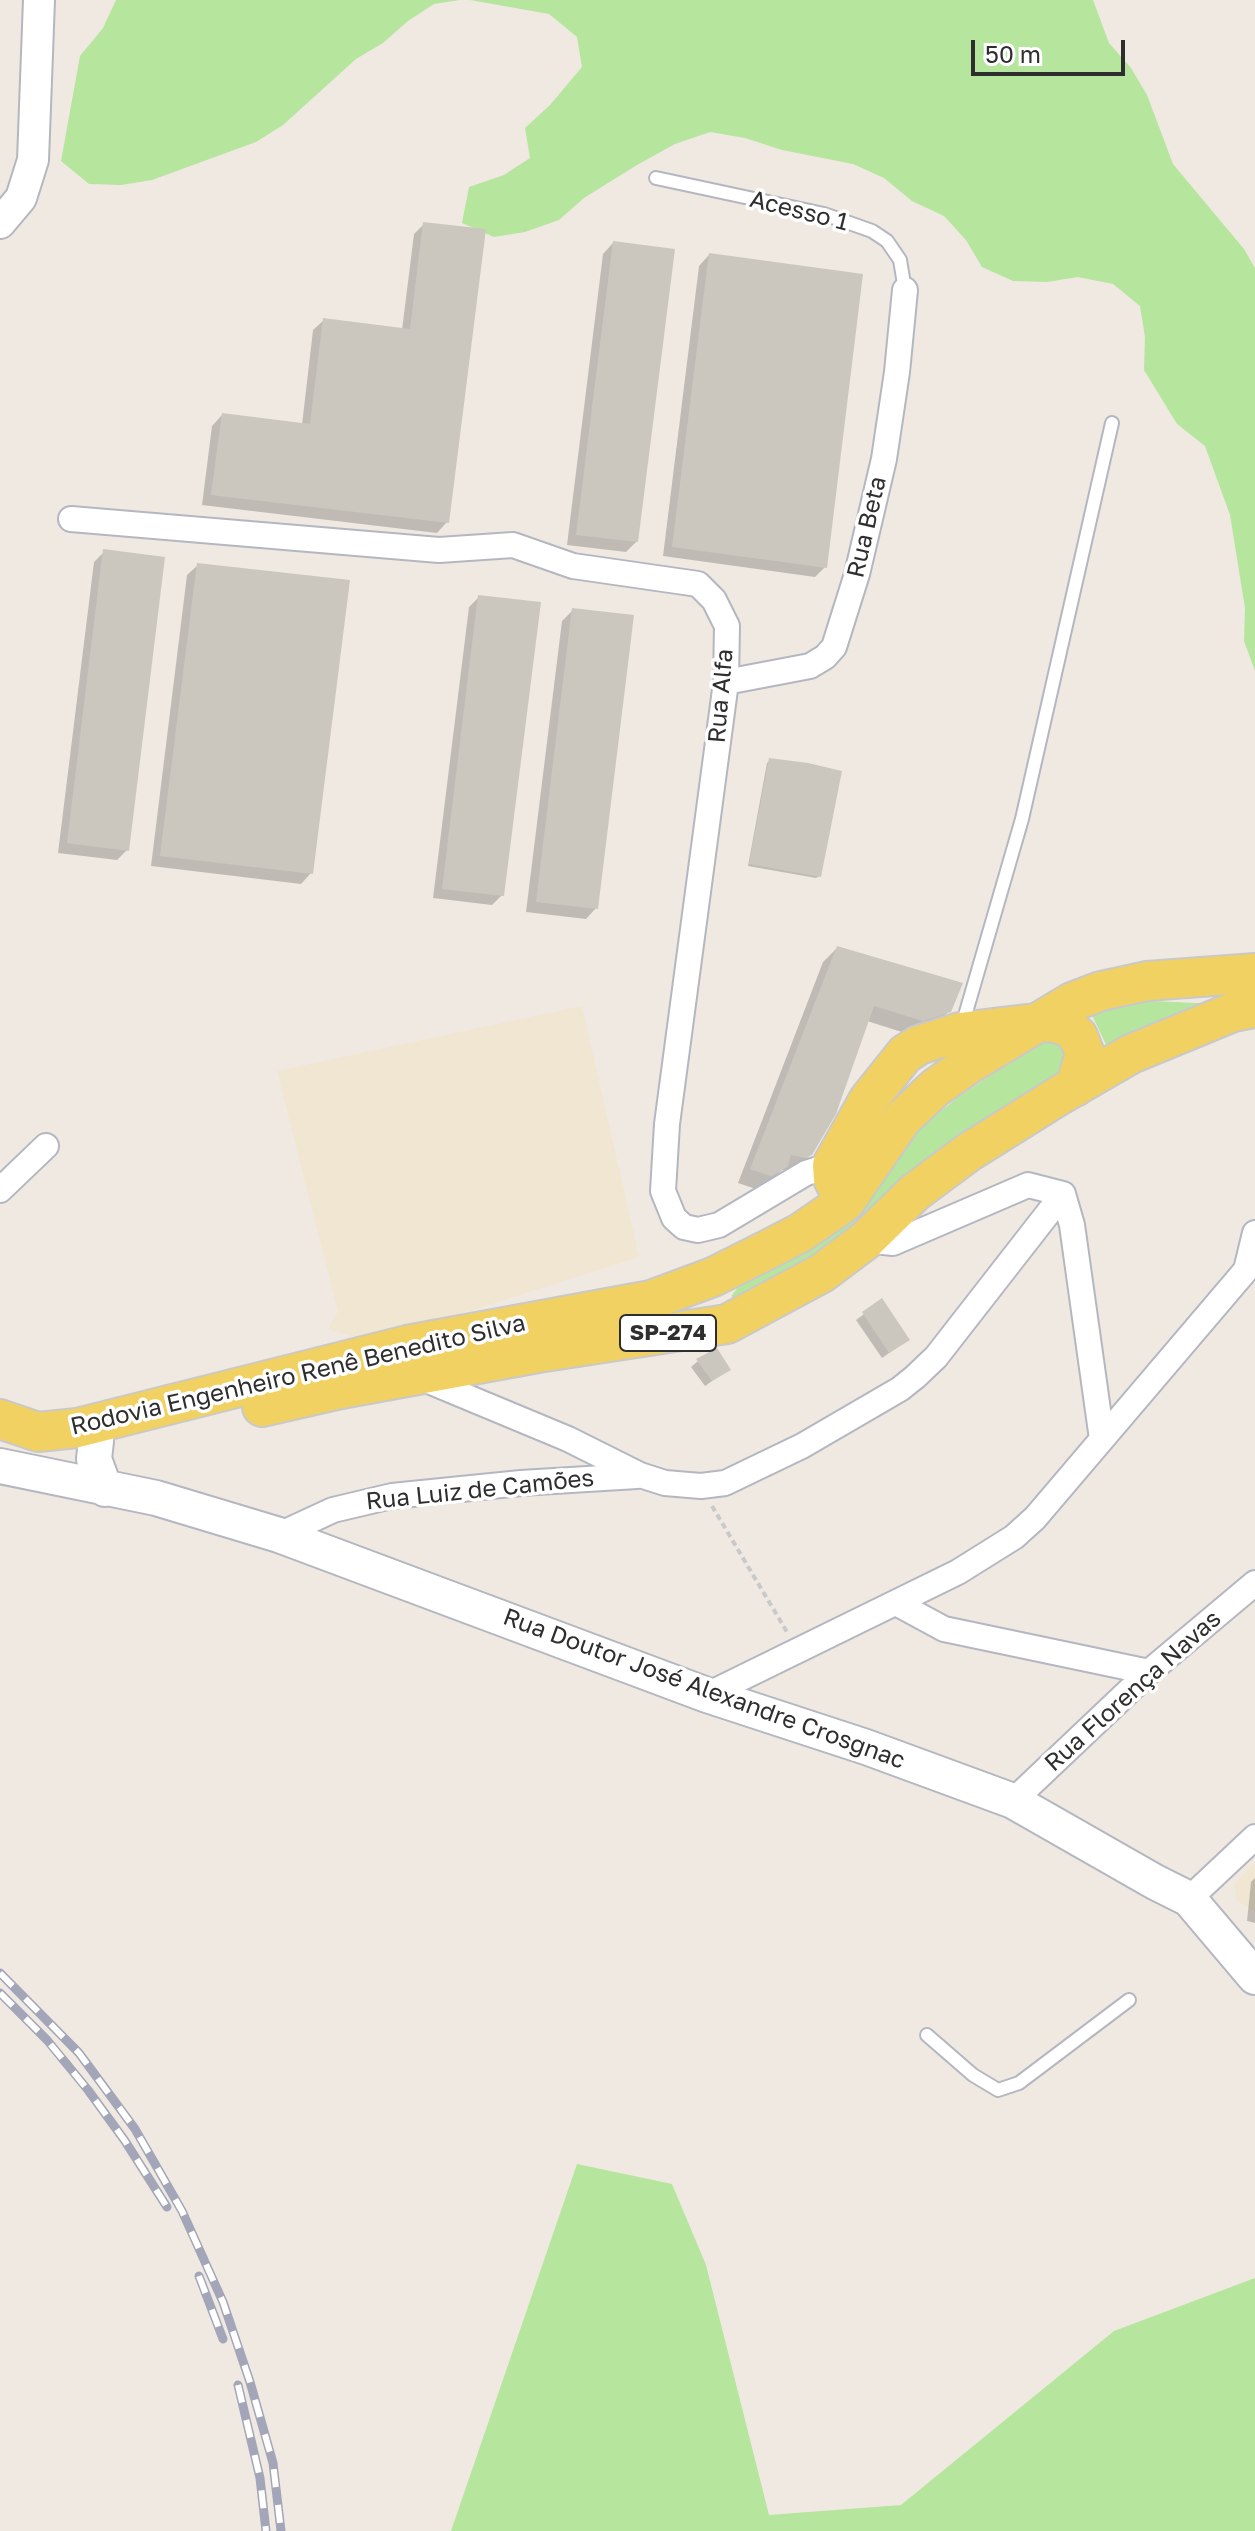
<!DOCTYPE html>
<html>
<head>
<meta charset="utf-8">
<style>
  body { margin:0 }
  #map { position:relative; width:1255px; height:2531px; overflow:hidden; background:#efe9e1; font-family:"Golos Text",sans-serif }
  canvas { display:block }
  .scale { position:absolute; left:971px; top:40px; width:154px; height:36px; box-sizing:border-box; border:4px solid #2e2e2e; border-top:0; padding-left:10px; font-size:24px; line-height:28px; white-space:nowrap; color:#2e2e2e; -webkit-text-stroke:6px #fff; paint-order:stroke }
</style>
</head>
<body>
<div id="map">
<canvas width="1255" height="2531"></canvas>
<div class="scale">50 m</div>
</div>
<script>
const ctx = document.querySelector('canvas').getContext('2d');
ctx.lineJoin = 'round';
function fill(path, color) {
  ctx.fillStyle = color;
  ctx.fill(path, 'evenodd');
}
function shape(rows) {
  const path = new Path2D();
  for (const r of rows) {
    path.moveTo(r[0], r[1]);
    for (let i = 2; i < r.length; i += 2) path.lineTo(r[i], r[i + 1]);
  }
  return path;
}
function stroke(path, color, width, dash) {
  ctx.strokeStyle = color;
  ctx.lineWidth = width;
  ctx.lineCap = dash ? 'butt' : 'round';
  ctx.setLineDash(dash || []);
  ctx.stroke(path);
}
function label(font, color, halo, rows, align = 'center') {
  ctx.font = font + ' "Golos Text",sans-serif';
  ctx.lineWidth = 7;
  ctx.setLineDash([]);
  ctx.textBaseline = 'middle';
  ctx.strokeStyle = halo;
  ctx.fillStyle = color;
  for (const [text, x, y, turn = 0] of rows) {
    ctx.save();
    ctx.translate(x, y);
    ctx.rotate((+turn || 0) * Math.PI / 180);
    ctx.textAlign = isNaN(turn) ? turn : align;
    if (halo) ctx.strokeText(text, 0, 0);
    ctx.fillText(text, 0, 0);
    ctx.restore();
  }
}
fill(shape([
  [582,1006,639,1257,372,1342,328,1329,338,1312,277,1071],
  [1255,1863,1255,1912,1236,1900,1235,1883]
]), '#f0e6d1');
fill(shape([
  [116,0,460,0,434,4,408,21,383,43,356,59,283,125,256,142,152,180,121,185,89,184,61,161,80,56,103,28],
  [470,0,1093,0,1109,43,1131,68,1147,95,1173,164,1244,249,1255,268,1255,671,1244,641,1245,608,1230,515,1205,446,1177,424,1144,370,1145,337,1140,306,1113,284,1078,277,1047,282,1013,281,982,267,966,240,944,216,912,201,884,178,853,164,782,150,745,138,710,132,675,144,637,165,584,198,559,220,525,232,494,237,462,223,469,187,504,175,530,158,525,128,550,105,582,67,577,37,549,14],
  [1132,1000,1217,1004,1108,1049,1091,1013],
  [1044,1039,1069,1046,1065,1073,810,1273,731,1303,732,1295,742,1282,918,1129,961,1095],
  [577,2164,672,2184,706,2265,769,2515,901,2505,1114,2331,1255,2278,1255,2531,451,2531]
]), '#b6e59e');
fill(shape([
  [424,224,447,522,437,533,202,505,212,426,222,415,302,425,313,330,324,320,402,330,414,234],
  [613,243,637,541,626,552,567,545,603,254],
  [709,255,825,567,815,577,663,556,699,266],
  [104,552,127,850,117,860,58,853,94,562],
  [198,565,311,873,301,884,151,866,187,575],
  [479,597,502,895,492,905,433,898,469,607],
  [573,610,596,908,586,919,526,912,562,621],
  [770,760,819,876,816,878,748,866,767,763],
  [837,948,949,1011,935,1025,908,1034,867,1021,811,1154,796,1169,782,1170,771,1180,756,1189,738,1183,823,962],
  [882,1301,908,1340,882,1358,856,1320],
  [698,1361,728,1370,705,1386,691,1367],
  [1255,1878,1255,1923,1247,1921,1251,1882]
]), '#0003');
fill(shape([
  [423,222,486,229,449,523,211,495,222,413,310,424,323,318,410,329],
  [613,241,675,249,638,542,576,535],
  [709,253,863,274,827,568,672,547],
  [103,549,165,557,129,851,67,843],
  [197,563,350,580,313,874,160,856],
  [478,595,541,602,504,896,442,889],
  [572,608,634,615,598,909,536,902],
  [769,758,808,763,842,771,821,877,749,864],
  [837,946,963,983,951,1012,923,1021,874,1006,836,1114,812,1155,805,1158,791,1155,787,1167,771,1176,750,1169],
  [882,1298,910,1340,889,1353,862,1312],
  [717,1348,731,1370,712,1381,696,1359]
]), '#cbc7bf');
const service = shape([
  [656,178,824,214,872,231,887,241,900,260,905,290],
  [962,1026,1022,819,1112,423],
  [927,2035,973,2075,998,2090,1019,2083,1129,2000]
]);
const minor = shape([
  [71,519,439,550,513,545,573,566,698,584,714,600,727,626,726,682,667,1124,663,1191,674,1218,684,1227,698,1230,719,1225,806,1173,832,1165],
  [726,682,810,666,825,657,834,647,857,574,884,459,897,372,905,290],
  [0,1190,46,1146],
  [1063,1194,1072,1225,1102,1439],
  [866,1240,893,1243,1028,1185,1063,1194],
  [419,1377,568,1439,640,1475,665,1483,701,1486,725,1483,802,1446,900,1389,915,1377,936,1357,1063,1194],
  [279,1535,333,1510,392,1496,521,1483,637,1476],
  [896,1603,944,1629,1149,1672],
  [707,1695,958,1572,1014,1537,1035,1518,1246,1270,1255,1233],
  [1013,1801,1149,1672,1255,1583],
  [1189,1899,1255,1837]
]);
const tertiary = shape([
  [0,223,21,198,33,160,39,0]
]);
const secondary = shape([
  [96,1441,94,1459,105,1489],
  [0,1466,156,1498,279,1535,707,1695,866,1747,1013,1801,1155,1882,1189,1899,1255,1977]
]);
const primary = shape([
  [845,1202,833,1179,832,1165,869,1099,905,1054,919,1045,960,1032,1043,1022,1055,1023,1068,1027,1078,1036,1085,1054,1075,1087],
  [262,1407,341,1389,538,1353,727,1324,822,1273,866,1240,915,1192,969,1152,1060,1095,1131,1054,1233,1012,1255,1008],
  [0,1419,38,1432,77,1428,407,1345,651,1300,713,1277,767,1250,800,1233,845,1202,902,1119,935,1088,969,1064,1072,1002,1101,991,1147,981,1255,973]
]);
stroke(service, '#b4b7c1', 16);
stroke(minor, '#b4b7c1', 28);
stroke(tertiary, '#b4b7c1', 34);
stroke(secondary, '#b4b7c1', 38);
stroke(primary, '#c9c9c9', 42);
stroke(shape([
  [712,1506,787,1632]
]), '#c9c9c9', 4, [6, 4]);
stroke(service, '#fff', 12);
stroke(minor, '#fff', 24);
stroke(tertiary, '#fff', 30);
stroke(secondary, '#fff', 34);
stroke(primary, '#f2d163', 38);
const rail = shape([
  [0,1973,79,2053,135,2129,182,2211,223,2302,250,2382,273,2463,281,2531],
  [0,1993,47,2040,88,2090,125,2141,167,2207],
  [199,2276,223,2339],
  [238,2385,260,2478,266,2531]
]);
stroke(rail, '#a3a6b8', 9);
stroke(rail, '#fff', 6, [18]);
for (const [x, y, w] of [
  [668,1333,96]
]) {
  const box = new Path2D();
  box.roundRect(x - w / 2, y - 18, w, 36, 6);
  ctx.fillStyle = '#fff';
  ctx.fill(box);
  stroke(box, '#2e2e2e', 2);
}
label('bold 22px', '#2e2e2e', null, [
  ["SP-274",668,1333]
]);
label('24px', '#2e2e2e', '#fff', [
  ["Acesso 1",799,211,14],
  ["Rua Beta",867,527,-77],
  ["Rua Alfa",721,696,-85],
  ["Rodovia Engenheiro Renê Benedito Silva",298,1375,-13],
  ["Rua Luiz de Camões",480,1490,-6],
  ["Rua Doutor José Alexandre Crosgnac",704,1689,20],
  ["Rua Florença Navas",1133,1691,-42]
]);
</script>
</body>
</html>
